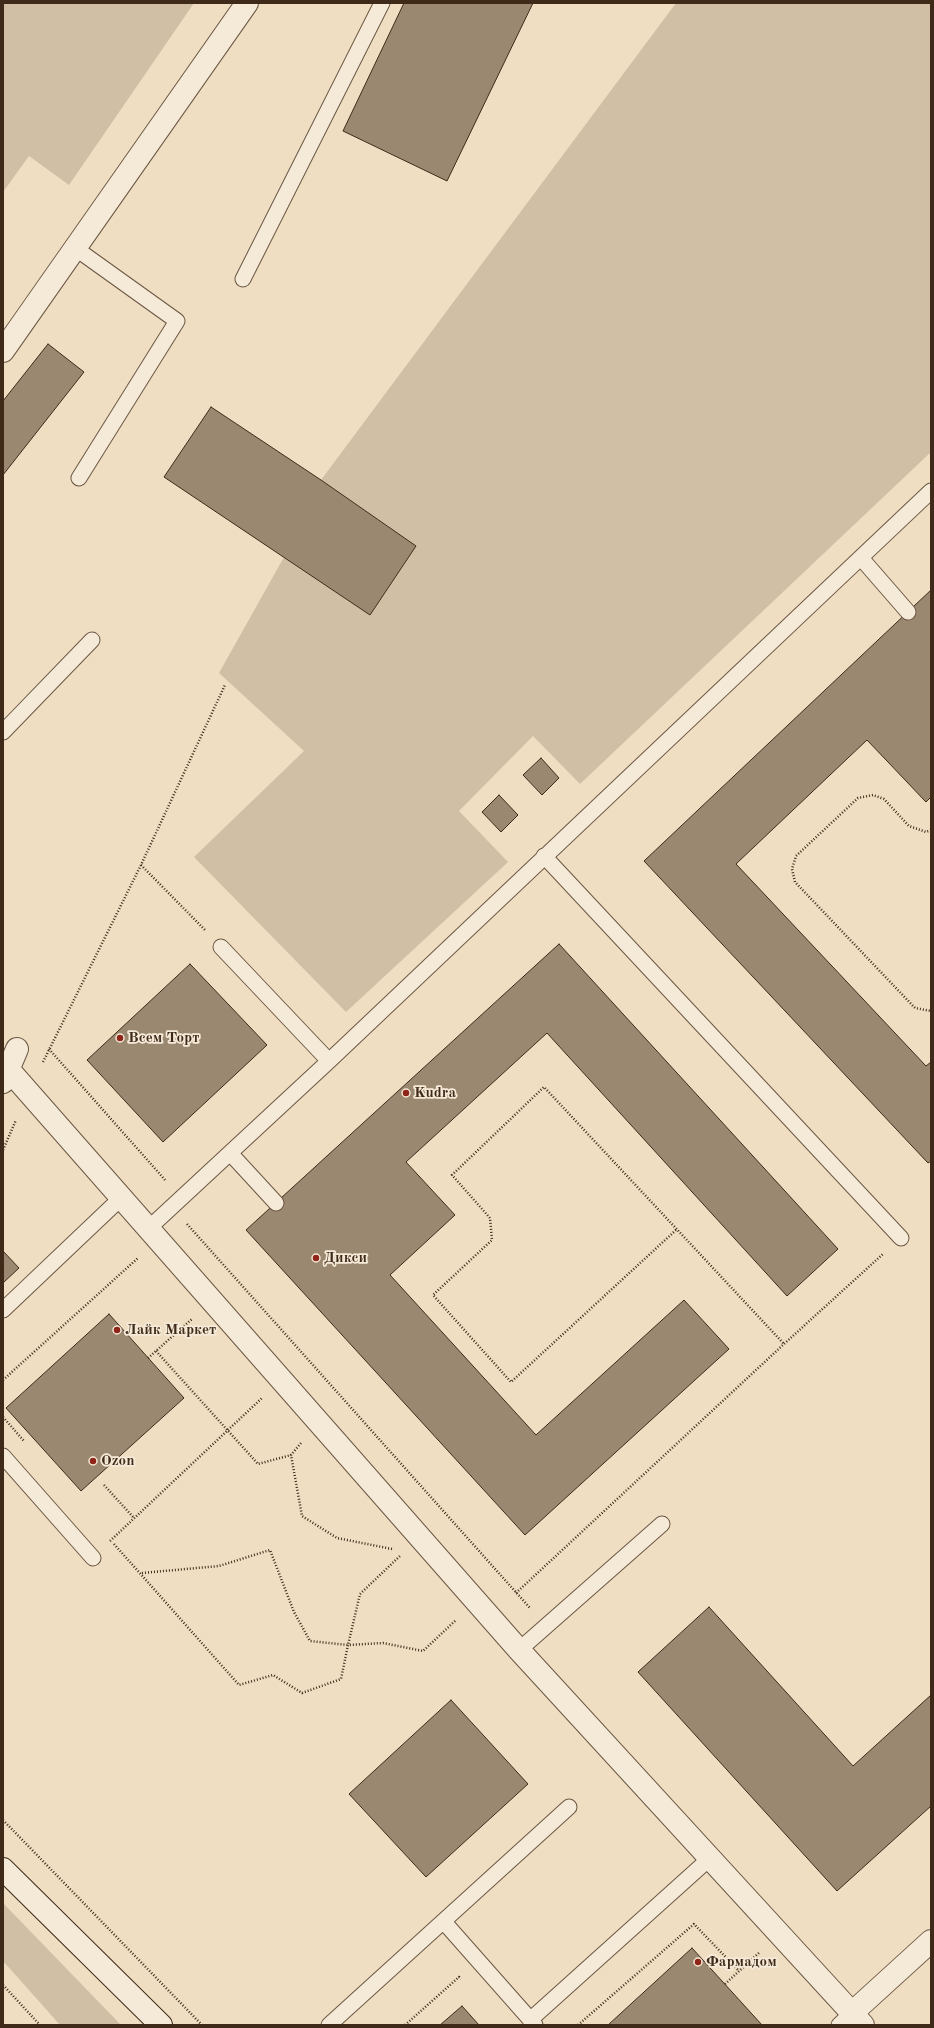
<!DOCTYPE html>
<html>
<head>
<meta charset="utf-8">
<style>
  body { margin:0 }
  #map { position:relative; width:934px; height:2028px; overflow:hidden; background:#efdec2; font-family:"Old Standard TT",serif }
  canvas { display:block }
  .frame { position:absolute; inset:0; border:4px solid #3f2a1a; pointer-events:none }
</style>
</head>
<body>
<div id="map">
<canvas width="934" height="2028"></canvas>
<div class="frame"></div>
</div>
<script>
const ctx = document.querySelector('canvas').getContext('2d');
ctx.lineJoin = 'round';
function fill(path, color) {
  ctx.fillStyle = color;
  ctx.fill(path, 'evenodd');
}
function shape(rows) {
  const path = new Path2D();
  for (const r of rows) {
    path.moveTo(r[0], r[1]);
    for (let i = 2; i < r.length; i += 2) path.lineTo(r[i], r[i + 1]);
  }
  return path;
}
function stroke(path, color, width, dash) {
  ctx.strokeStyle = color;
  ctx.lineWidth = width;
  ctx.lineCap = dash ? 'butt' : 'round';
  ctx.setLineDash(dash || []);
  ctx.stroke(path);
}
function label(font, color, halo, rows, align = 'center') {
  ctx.font = font + ' "Old Standard TT",serif';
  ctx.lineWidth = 3.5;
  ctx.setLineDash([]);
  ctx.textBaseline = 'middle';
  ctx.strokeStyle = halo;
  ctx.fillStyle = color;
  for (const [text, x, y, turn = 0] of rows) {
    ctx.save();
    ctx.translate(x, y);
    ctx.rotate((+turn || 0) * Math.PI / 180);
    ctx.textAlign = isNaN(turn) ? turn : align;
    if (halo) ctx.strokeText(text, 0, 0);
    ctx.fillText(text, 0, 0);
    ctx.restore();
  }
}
fill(shape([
  [3,3,194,3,69,185,29,156,3,192],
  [676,3,931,3,931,452,580,784,533,736,459,811,508,862,346,1012,194,857,304,751,219,673,284,557,370,615,416,546,321,480],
  [3,1903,121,2025,60,2025,3,1961]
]), '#d1bfa5');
const building = shape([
  [404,3,533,3,447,181,343,131,404,3],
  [48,344,84,372,3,475,3,401,48,344],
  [211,407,321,480,416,546,370,615,164,477,211,407],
  [931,590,931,797,926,802,867,740,736,864,926,1066,931,1062,931,1161,928,1163,644,861,931,590],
  [541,758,559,778,542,795,523,775,541,758],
  [499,795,518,815,501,832,482,812,499,795],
  [559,944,838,1249,787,1296,547,1033,406,1162,455,1215,390,1275,536,1435,684,1300,729,1349,525,1535,246,1230,559,944],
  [190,964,267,1045,163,1142,87,1060,190,964],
  [3,1251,19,1268,3,1283,3,1251],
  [109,1314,184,1398,81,1491,6,1408,109,1314],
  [709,1607,853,1766,931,1695,931,1806,837,1891,638,1672,709,1607],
  [451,1700,528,1784,426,1877,349,1794,451,1700],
  [692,1948,762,2025,608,2025,692,1948],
  [462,2006,479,2025,440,2025,462,2006]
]);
fill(building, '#9b8871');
stroke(building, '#3f2a1a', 1);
const lane = shape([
  [75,248,177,321,79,478],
  [243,279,382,3],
  [861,558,908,612],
  [3,732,92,640],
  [544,856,901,1238],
  [221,947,329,1061],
  [230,1153,276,1203],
  [149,1228,329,1061,931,491],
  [3,1310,121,1198],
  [3,1456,93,1558],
  [519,1650,662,1524],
  [444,1922,535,2025],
  [530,2020,709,1859],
  [329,2025,569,1807],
  [839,2025,852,2013]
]);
const street = shape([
  [3,351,247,3],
  [9,1070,519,1650,863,2025],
  [3,1082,17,1049],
  [852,2013,931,1941]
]);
const secondary = shape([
  [3,1869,161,2025]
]);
stroke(lane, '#6b5744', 17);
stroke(street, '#6b5744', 24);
stroke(secondary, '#3f2a1a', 24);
stroke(shape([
  [931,830,926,832,909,826,884,799,873,795,858,798,796,856,792,869,795,882,915,1008,931,1011],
  [141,865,205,930],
  [49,1049,166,1181],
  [43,1062,141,865,225,685],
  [3,1150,16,1120],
  [187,1224,530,1608],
  [676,1230,511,1382,433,1295,492,1240,490,1218,452,1175,544,1087,784,1344],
  [156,1351,258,1464,291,1455],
  [148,1358,192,1319],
  [3,1380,138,1258],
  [3,1417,24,1441],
  [301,1443,291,1455,302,1516,337,1538,392,1549],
  [104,1485,134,1518],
  [110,1541,262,1398],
  [114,1544,239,1685,273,1675,302,1693,341,1679,348,1645,383,1643,423,1651,456,1620],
  [142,1573,219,1566,270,1550,294,1612,310,1641,348,1645,360,1594,401,1555],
  [516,1593,784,1344,883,1254],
  [3,1820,202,2025],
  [725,1984,760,1952],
  [3,1985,40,2025],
  [405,2025,459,1977,461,1979],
  [578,2025,694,1924,739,1971]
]), '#3f2a1a', 2.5, [1, 2]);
stroke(lane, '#f5ead7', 15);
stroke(street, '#f5ead7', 22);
stroke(secondary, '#f5ead7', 22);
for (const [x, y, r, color] of [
  [120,1038,4,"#8f2418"],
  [406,1093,4,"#8f2418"],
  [316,1258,4,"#8f2418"],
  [117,1330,4,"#8f2418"],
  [93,1461,4,"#8f2418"],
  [698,1962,4,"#8f2418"]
]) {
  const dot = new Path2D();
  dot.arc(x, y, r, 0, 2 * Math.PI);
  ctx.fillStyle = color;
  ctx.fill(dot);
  stroke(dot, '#f5ead7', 1.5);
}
label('bold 15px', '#3f2a1a', '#f5ead7', [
  ["Всем Торт",128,1038],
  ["Kudra",414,1093],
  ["Дикси",324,1258],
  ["Лайк Маркет",125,1330],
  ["Ozon",101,1461],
  ["Фармадом",706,1962]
], 'left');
</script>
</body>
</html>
